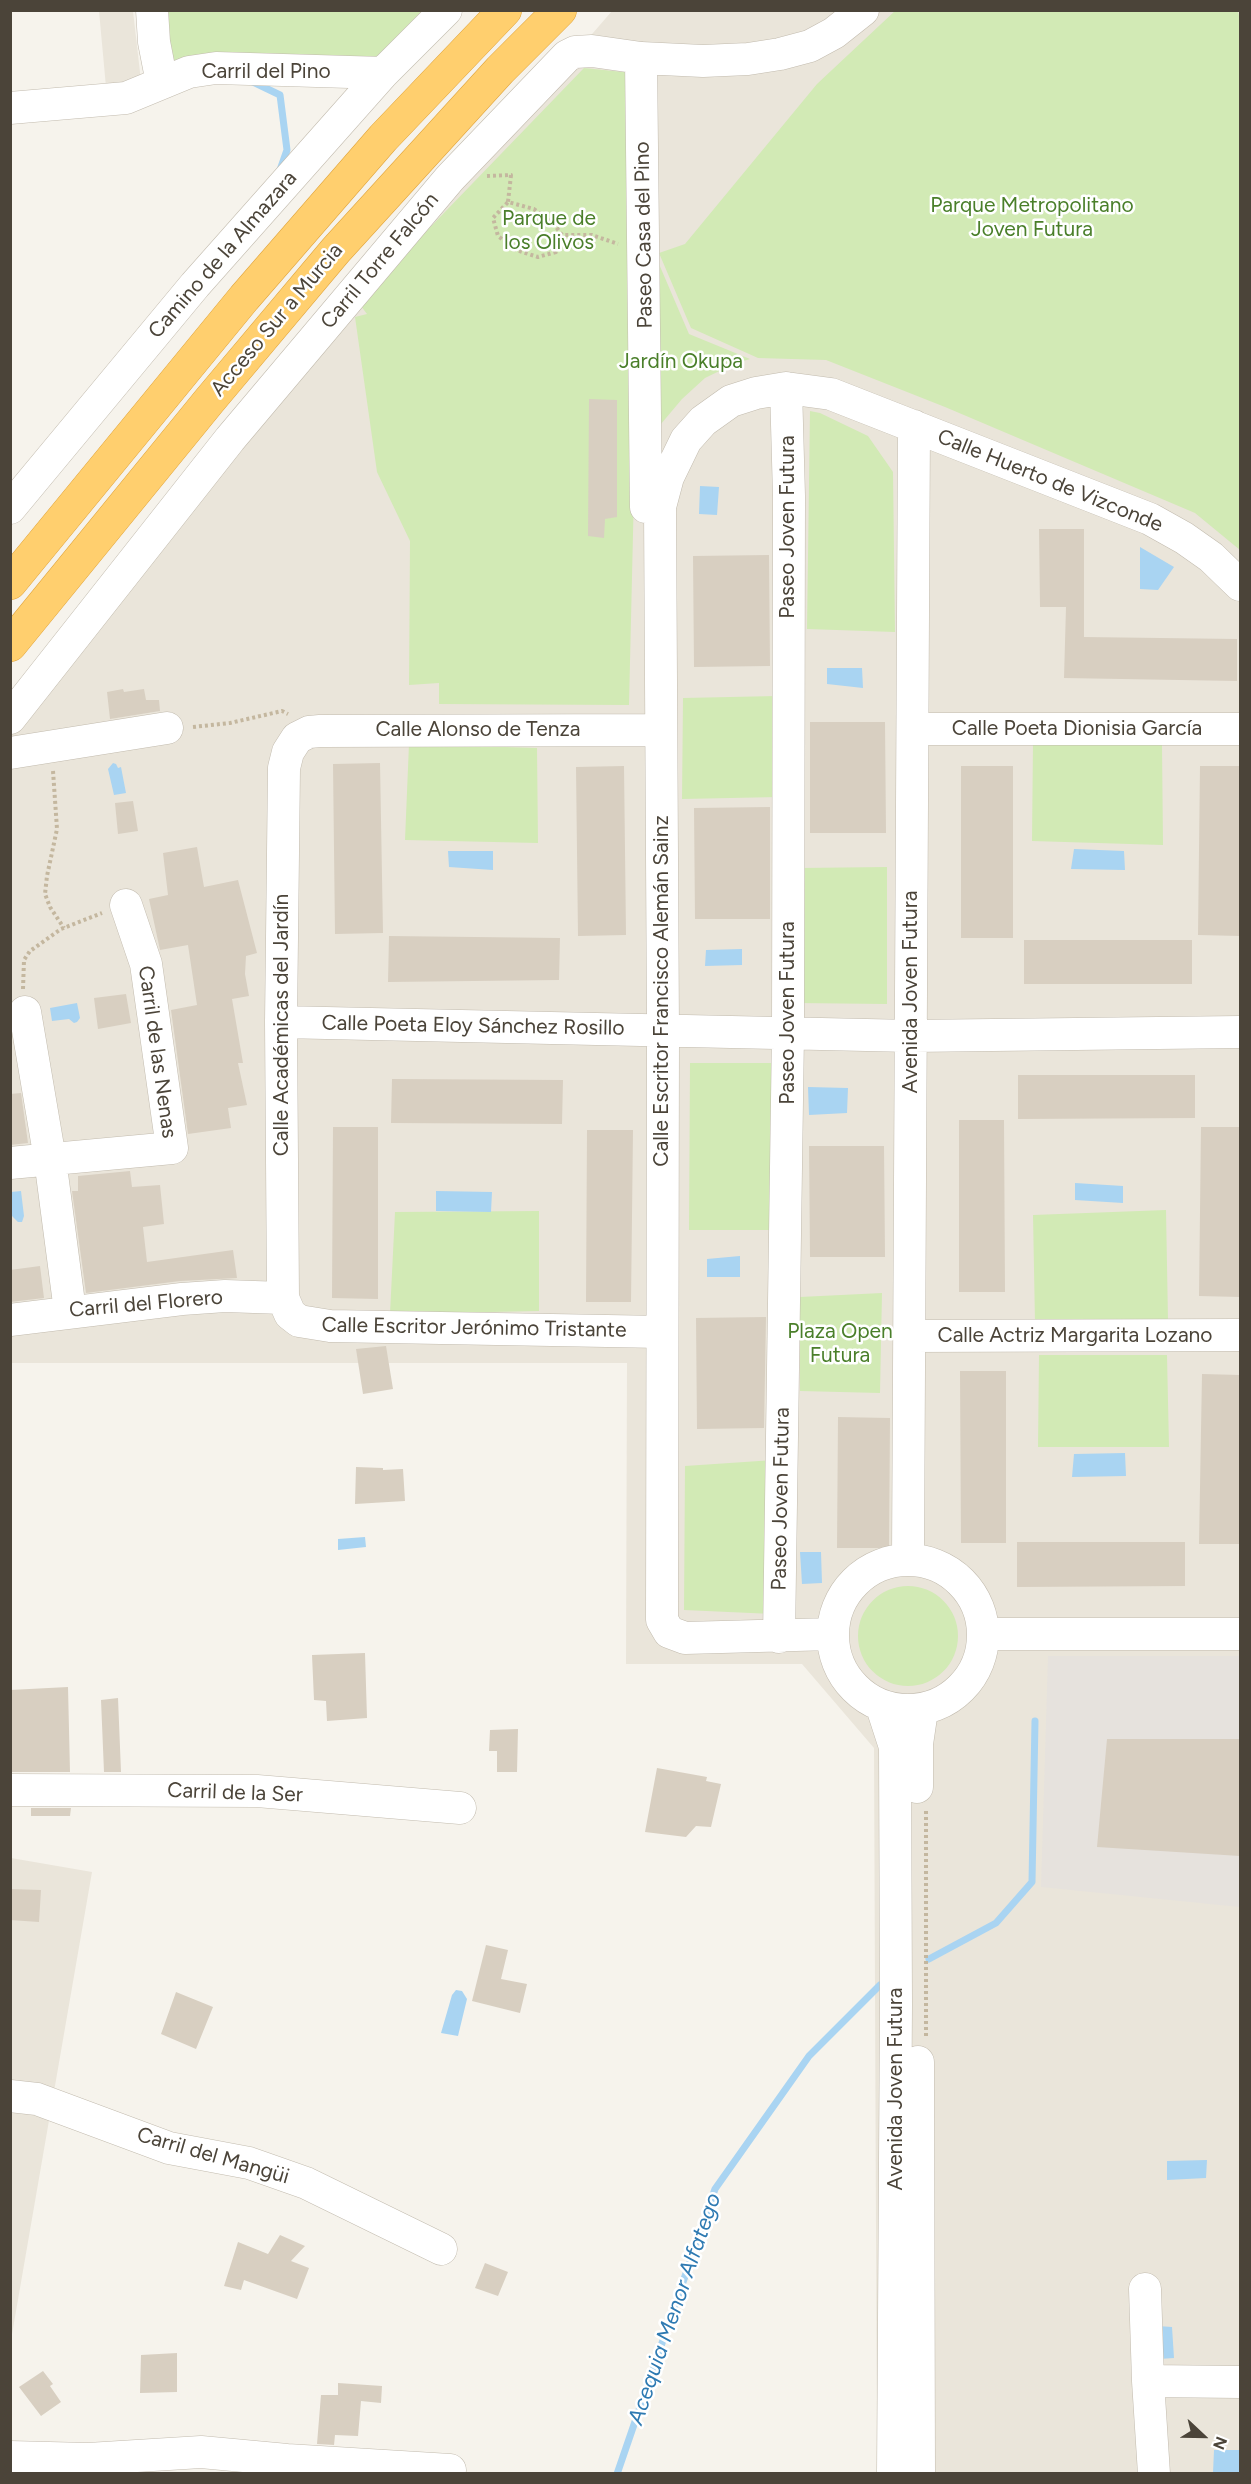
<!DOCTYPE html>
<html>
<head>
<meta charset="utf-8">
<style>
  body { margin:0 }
  #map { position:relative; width:1251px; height:2484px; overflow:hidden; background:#f6f3ec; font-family:Figtree,sans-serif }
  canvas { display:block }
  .frame { position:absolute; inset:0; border:12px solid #4b4439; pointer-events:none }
  .north { position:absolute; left:1173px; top:2406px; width:60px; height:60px; -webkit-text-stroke:4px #fff; paint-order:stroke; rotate:112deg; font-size:16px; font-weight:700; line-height:24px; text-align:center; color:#4b4439 }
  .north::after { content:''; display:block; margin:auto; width:21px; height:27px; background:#4b4439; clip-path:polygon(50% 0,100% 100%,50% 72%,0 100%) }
</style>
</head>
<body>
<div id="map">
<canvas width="1251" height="2484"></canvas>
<div class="frame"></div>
<div class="north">N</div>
</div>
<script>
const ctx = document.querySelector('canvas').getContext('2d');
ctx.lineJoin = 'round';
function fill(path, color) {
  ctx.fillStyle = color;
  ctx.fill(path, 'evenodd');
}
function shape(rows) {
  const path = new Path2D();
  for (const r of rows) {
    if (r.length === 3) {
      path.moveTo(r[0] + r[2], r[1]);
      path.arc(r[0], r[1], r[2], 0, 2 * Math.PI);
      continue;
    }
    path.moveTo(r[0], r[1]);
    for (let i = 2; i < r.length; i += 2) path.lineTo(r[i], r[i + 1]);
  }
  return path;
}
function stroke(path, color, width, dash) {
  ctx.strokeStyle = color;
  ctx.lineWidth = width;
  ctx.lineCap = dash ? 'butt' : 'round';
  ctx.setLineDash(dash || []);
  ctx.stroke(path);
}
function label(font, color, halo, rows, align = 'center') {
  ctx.font = font + ' Figtree,sans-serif';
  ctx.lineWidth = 5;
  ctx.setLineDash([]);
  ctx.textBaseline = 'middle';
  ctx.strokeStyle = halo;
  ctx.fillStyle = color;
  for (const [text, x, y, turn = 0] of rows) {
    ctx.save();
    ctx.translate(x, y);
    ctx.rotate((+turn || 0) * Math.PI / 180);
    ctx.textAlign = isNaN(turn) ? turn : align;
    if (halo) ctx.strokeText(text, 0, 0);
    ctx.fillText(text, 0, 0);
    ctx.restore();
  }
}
fill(shape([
  [99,11,133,11,141,81,106,87],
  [612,11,1240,11,1240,2473,877,2473,874,1748,802,1664,626,1664,627,1363,11,1363,10,706],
  [11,1858,92,1872,11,2340]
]), '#eae5da');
fill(shape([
  [1048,1656,1240,1656,1240,1907,1041,1887]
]), '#e6e2dd');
fill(shape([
  [896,10,1238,11,1240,21,1240,550,1195,513,945,407,826,360,758,358,691,328,659,253,685,244,817,84],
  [164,11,446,11,383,73,170,64],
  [584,68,633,73,638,320,629,705,439,704,439,683,409,685,410,541,377,472,355,317,367,314,358,302],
  [656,257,689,334,750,359,734,364,705,378,682,399,650,437],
  [810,411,820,413,868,436,893,472,895,632,807,629],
  [777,696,779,797,682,799,683,698],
  [1033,742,1162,745,1163,845,1032,841],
  [409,744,537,748,538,843,405,840],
  [887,867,887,1004,795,1003,800,868],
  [690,1063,776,1063,776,1230,689,1230],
  [1166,1210,1168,1320,1035,1323,1033,1215],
  [539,1211,539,1311,390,1314,395,1212],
  [882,1293,880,1393,800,1391,800,1297],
  [1039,1355,1167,1355,1169,1447,1038,1447],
  [774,1460,773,1614,684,1610,685,1466],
  [908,1636,50]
]), '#d2eab5');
fill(shape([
  [700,486,719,487,717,515,699,514],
  [1140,547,1174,567,1158,590,1140,589],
  [827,668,862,668,863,688,827,684],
  [113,763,116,764,118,768,121,767,126,793,114,795,108,769],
  [1074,849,1124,851,1125,870,1071,869],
  [448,851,493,851,493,870,449,867],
  [742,949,742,965,705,966,706,950],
  [77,1003,80,1018,77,1022,74,1023,69,1019,52,1021,50,1008],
  [808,1087,848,1088,847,1113,809,1115],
  [1075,1183,1123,1186,1123,1203,1075,1200],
  [21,1191,24,1216,22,1222,18,1222,12,1216,11,1192],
  [436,1191,492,1192,491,1212,436,1211],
  [740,1256,740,1277,707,1277,707,1259],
  [1125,1453,1126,1476,1072,1477,1074,1454],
  [365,1537,366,1547,338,1550,338,1539],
  [800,1552,821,1552,822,1583,802,1584],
  [456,1990,462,1991,467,1999,458,2036,441,2033,452,1995],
  [1207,2160,1206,2178,1167,2180,1167,2161],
  [1158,2326,1172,2327,1174,2358,1159,2359],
  [1214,2450,1240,2450,1240,2473,1213,2473]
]), '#a9d4f2');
stroke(shape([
  [253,82,280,95,287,150,280,170],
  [929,1959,996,1923,1032,1882,1035,1721],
  [617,2474,715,2189,809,2056,880,1985]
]), '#a9d4f2', 7);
fill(shape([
  [589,399,617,400,617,517,605,519,604,538,588,536],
  [1039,529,1084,529,1084,637,1237,639,1237,681,1064,678,1066,607,1040,607],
  [769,555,770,666,694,667,693,556],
  [123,689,124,692,144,689,146,700,159,700,160,711,110,719,107,692],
  [810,722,885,722,886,833,810,833],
  [380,763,383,933,335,934,333,764],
  [624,766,626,935,578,936,576,767],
  [961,766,1013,766,1013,938,961,938],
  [1200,766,1240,766,1240,936,1198,935],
  [133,801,138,831,118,834,115,803],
  [770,807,770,919,695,919,694,808],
  [197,847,204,887,238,880,257,953,246,956,245,974,249,996,232,999,243,1063,238,1063,247,1105,228,1108,231,1128,188,1134,171,1010,197,1005,188,945,160,950,149,899,168,895,163,853],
  [389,936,560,938,559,980,388,982],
  [1024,940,1192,940,1192,984,1024,984],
  [126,994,131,1023,98,1029,94,998],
  [1018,1075,1195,1075,1195,1118,1018,1119],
  [392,1079,563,1080,562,1124,391,1123],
  [21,1093,28,1143,10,1145,10,1094],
  [959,1120,1004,1120,1005,1292,959,1292],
  [333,1127,378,1127,378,1299,332,1298],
  [1201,1127,1240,1127,1240,1297,1199,1296],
  [587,1130,633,1130,631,1302,586,1302],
  [809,1146,884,1146,885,1257,810,1257],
  [130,1171,132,1187,160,1185,164,1224,143,1227,147,1262,233,1250,237,1278,180,1281,86,1293,72,1191,78,1191,78,1176],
  [40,1266,44,1298,10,1302,10,1270],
  [766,1317,764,1428,697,1429,696,1318],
  [386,1346,393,1389,363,1394,356,1349],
  [960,1371,1006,1371,1006,1543,961,1543],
  [1202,1374,1240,1375,1240,1544,1199,1544],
  [838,1417,890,1418,889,1548,837,1548],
  [356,1467,383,1468,383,1470,403,1469,405,1501,355,1504],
  [1017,1542,1185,1542,1185,1586,1017,1587],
  [365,1653,367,1718,327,1721,326,1701,314,1700,312,1655],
  [68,1687,70,1772,10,1772,10,1690],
  [118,1698,121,1772,104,1772,101,1700],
  [518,1729,517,1772,497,1772,497,1751,489,1751,490,1730],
  [1107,1739,1240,1739,1240,1856,1097,1847],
  [657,1768,707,1777,706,1781,721,1784,711,1827,696,1826,686,1837,645,1832],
  [31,1808,71,1808,70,1816,31,1816],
  [10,1889,41,1890,39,1922,10,1920],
  [486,1945,508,1950,501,1979,527,1984,520,2013,472,2001],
  [176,1992,213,2007,196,2049,161,2034],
  [280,2235,305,2246,291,2261,309,2268,297,2299,244,2280,241,2290,224,2286,238,2242,268,2254],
  [485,2263,508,2272,498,2296,475,2288],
  [177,2353,177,2392,140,2393,141,2355],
  [43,2371,53,2384,50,2386,61,2402,41,2416,19,2387],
  [338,2383,382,2386,381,2403,361,2401,358,2436,335,2435,334,2445,317,2444,321,2395,338,2395]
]), '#d8cfc1');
const minor = shape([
  [152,10,154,42,162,83],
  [641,58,646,507,655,507],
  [10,108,126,98,189,72,216,68,383,73],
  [10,508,195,285,383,73,446,10],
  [10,718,230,439,450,178,567,56,575,52,592,51,641,58,703,61,748,59,780,54,810,46,834,33,863,10],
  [913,729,1240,729],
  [661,730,320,731,309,732,297,738,288,752,284,768,281,1022,283,1298,290,1314,299,1321,330,1326,662,1332],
  [10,753,167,728],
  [25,1012,50,1159,70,1311],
  [281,1022,911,1036,1240,1032],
  [10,1163,172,1148,146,964,126,905],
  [10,1320,182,1299,225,1296,283,1298],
  [909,1336,1240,1335],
  [908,1559,914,426],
  [908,1635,75],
  [832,1634,685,1638,669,1632,662,1620,663,1030,660,507,668,477,686,440,703,421,731,401,756,393,786,388,831,394,1150,519,1184,538,1211,557,1240,585],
  [984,1634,1240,1634],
  [779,1637,788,1033,789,496,786,388],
  [882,1707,895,1747,896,2005,893,2474],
  [917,1787,917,1744,922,1710],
  [10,1790,257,1791,460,1808],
  [918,2062,919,2474],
  [10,2096,37,2099,169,2148,249,2163,306,2183,441,2249],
  [1145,2289,1148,2381,1154,2474],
  [1148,2381,1240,2382],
  [10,2457,88,2459,201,2452,287,2460,450,2470]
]);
const highway = shape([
  [10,583,244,298,383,138,505,10],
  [10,645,209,401,336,250,500,70,560,10]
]);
stroke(minor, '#c2bbae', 33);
stroke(highway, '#e0a43c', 34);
stroke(shape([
  [487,176,511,175,508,202],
  [562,235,554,224,534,209,508,202,493,218,498,236,516,250,538,257,556,252,562,235,592,235,618,244],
  [193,727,230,723,282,711,288,714],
  [53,771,57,829,47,876,45,894,50,907,64,928],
  [23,989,24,960,30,951,61,929,102,913],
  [947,1708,962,1688],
  [926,1811,926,2038]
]), '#c4b79f', 4, [3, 3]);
stroke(minor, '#fff', 32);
stroke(highway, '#ffcf6e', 33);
label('21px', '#4b4439', '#fff', [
  ["Carril del Pino",266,72],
  ["Paseo Casa del Pino",644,235,-91],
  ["Camino de la Almazara",223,255,-49],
  ["Carril Torre Falcón",380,261,-50],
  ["Acceso Sur a Murcia",277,320,-50],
  ["Calle Huerto de Vizconde",1050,481,22],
  ["Paseo Joven Futura",788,527,-90],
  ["Calle Poeta Dionisia García",1077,729],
  ["Calle Alonso de Tenza",478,730],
  ["Calle Escritor Francisco Alemán Sainz",662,991,-90],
  ["Avenida Joven Futura",911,992,-90],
  ["Paseo Joven Futura",788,1013,-90],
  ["Calle Académicas del Jardín",282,1025,-90],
  ["Calle Poeta Eloy Sánchez Rosillo",473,1026,1],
  ["Carril de las Nenas",157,1052,82],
  ["Carril del Florero",146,1304,-5],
  ["Calle Escritor Jerónimo Tristante",474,1328,1],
  ["Calle Actriz Margarita Lozano",1075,1336],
  ["Paseo Joven Futura",781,1499,-89],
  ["Carril de la Ser",235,1793,2],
  ["Avenida Joven Futura",896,2089,-90],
  ["Carril del Mangüi",213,2156,16]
]);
label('21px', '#4a7f2a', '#fff', [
  ["Parque Metropolitano",1032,206],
  ["Joven Futura",1032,230],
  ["Parque de",549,219],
  ["los Olivos",549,243],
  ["Jardín Okupa",681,362],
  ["Plaza Open",840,1332],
  ["Futura",840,1356]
]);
label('italic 22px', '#2e7ab2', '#fff', [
  ["Acequia Menor Alfatego",675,2309,-71]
]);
</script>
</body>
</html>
